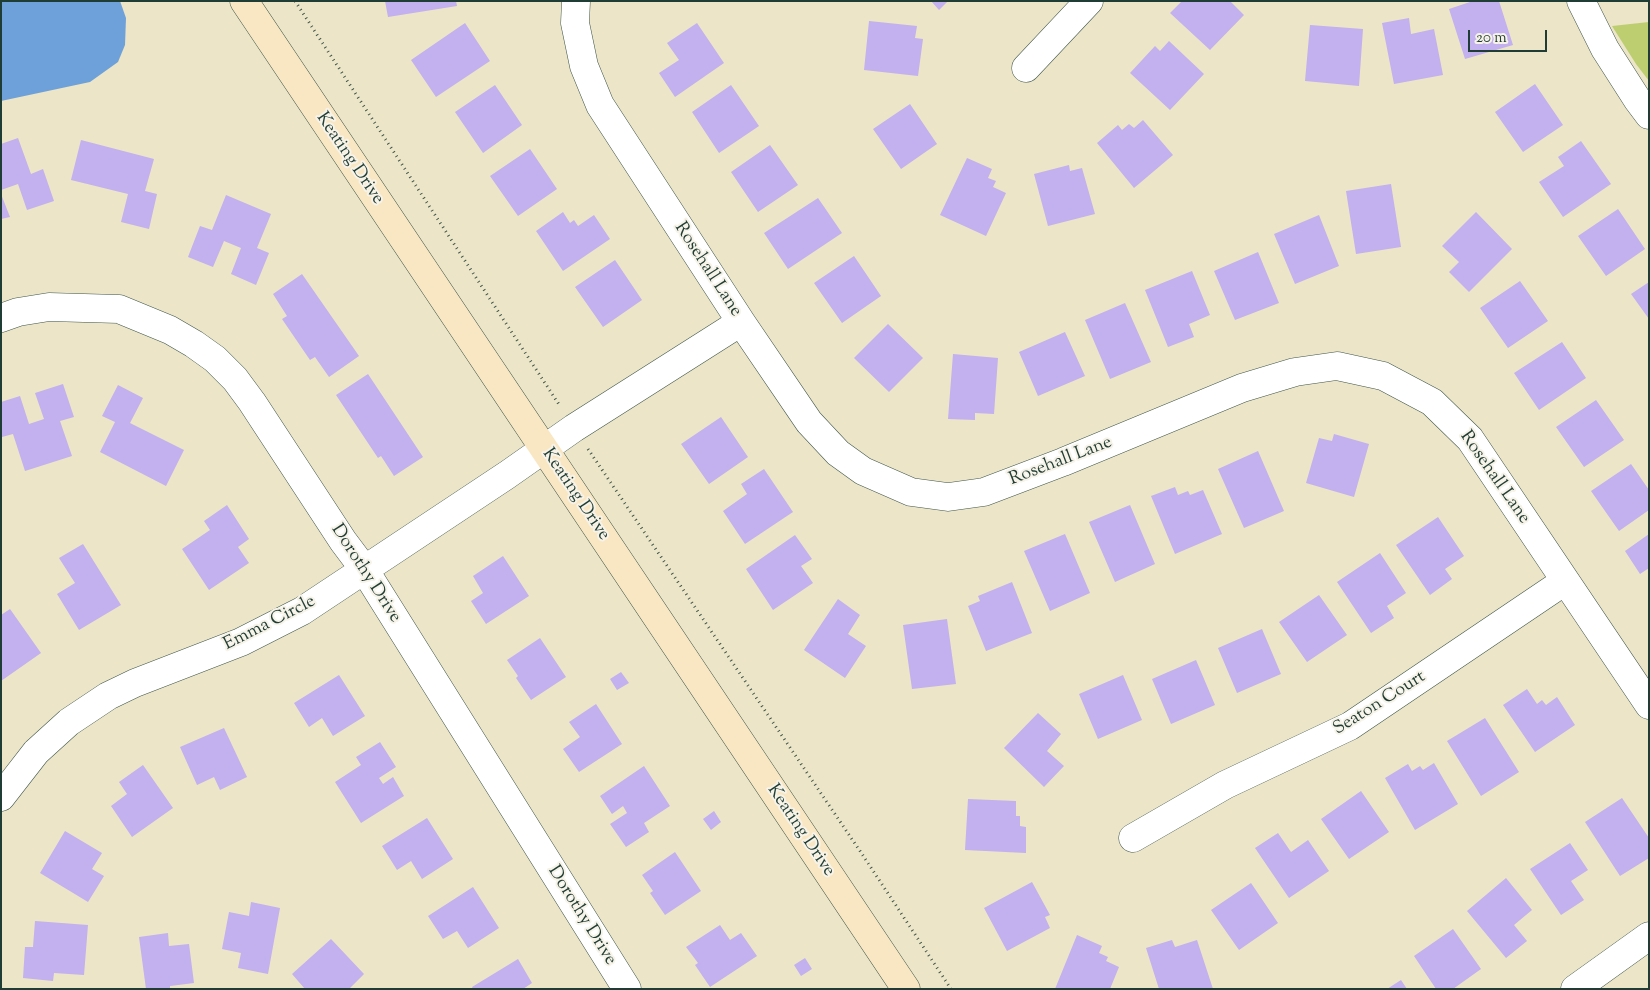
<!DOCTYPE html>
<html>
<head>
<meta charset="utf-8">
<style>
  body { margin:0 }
  #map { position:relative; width:1650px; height:990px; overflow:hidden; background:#ece5c8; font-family:"Sorts Mill Goudy",serif }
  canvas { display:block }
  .frame { position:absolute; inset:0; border:2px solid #1f3d34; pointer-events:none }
  .scale { position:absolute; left:1468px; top:30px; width:79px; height:22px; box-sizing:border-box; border:2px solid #1f3d34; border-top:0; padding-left:6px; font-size:15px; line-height:18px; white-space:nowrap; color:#1f3d34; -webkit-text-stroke:4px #f7f3e8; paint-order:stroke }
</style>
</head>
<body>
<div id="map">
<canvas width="1650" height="990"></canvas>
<div class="frame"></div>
<div class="scale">20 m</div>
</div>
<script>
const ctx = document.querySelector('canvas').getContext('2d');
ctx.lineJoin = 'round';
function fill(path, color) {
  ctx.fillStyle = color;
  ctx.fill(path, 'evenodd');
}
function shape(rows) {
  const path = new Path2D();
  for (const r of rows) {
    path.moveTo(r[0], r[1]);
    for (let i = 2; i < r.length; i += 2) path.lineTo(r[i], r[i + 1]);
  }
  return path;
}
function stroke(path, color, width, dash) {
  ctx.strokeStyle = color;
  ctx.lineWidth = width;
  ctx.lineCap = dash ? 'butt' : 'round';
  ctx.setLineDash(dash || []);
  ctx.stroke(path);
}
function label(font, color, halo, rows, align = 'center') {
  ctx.font = font + ' "Sorts Mill Goudy",serif';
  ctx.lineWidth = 4;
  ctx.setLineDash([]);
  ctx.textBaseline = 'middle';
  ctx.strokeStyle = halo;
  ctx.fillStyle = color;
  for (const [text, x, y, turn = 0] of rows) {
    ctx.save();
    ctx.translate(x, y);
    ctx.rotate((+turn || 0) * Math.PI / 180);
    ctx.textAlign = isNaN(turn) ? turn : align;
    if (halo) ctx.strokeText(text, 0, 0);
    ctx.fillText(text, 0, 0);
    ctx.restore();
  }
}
fill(shape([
  [1649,22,1649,81,1636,64,1612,26]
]), '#bdce70');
fill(shape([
  [1,1,120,1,126,18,125,45,118,62,90,82,1,101]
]), '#6ea1d9');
fill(shape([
  [385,1,456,1,457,6,388,17],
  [931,1,948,1,939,10],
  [1182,1,1230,1,1244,15,1210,50,1170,13],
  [1473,1,1499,1,1513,45,1465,59,1449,9],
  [1409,18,1411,34,1434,29,1443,75,1394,84,1382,23],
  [869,21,917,26,915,38,923,39,918,76,864,70],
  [465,23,490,61,436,97,411,60],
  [697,23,724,63,675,97,659,73,679,60,667,43],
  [1310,25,1363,29,1359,86,1305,81],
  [1169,41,1204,74,1170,110,1130,73,1155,46,1160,51],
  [1535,84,1563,125,1523,152,1495,112],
  [495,85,522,125,483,153,455,112],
  [731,85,759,126,719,153,692,112],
  [910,104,937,144,901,169,873,129],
  [1143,120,1173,155,1134,188,1097,143,1118,125,1122,130,1129,124,1134,128],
  [18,138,31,174,43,169,54,201,27,210,18,184,1,190,1,144],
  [81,140,154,159,145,191,157,194,149,229,121,222,128,194,71,180],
  [1581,141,1611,184,1563,217,1539,182,1564,166,1558,157],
  [770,145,798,185,758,212,731,172],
  [530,149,557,189,518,216,490,176],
  [967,158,992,169,988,178,996,181,993,187,1006,193,986,236,940,215],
  [1069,165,1070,171,1082,168,1095,214,1048,226,1034,174],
  [1391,184,1401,247,1356,254,1346,191],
  [1,194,10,217,1,219],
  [226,195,271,214,257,248,269,253,256,285,231,274,241,248,224,241,213,267,188,257,200,226,212,230],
  [818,198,842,233,788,269,764,233],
  [1618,209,1645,249,1606,276,1578,236],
  [563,212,570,223,574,220,578,226,594,215,610,239,563,271,536,231],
  [1476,212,1512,249,1469,292,1449,272,1459,262,1442,246],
  [1319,215,1339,266,1295,284,1274,234],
  [1258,252,1279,303,1235,320,1214,271],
  [854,256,881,296,842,323,814,283],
  [615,260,642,300,603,327,575,287],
  [1192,271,1210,315,1189,324,1194,337,1168,347,1145,290],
  [302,274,359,356,329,377,315,357,310,360,282,319,287,316,273,294],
  [1520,281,1548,321,1508,348,1480,308],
  [1649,282,1649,319,1631,294],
  [1125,303,1151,362,1110,379,1085,320],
  [888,324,923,358,889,392,854,358],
  [1065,332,1085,376,1038,396,1019,352],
  [1562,342,1586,378,1539,410,1514,373],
  [953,354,998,358,994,414,975,413,975,420,948,419],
  [368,374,423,457,394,476,381,456,378,458,336,395],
  [63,384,74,417,60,421,72,456,25,471,13,434,2,437,1,402,20,396,29,424,44,419,35,393],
  [118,385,143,398,130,423,184,450,166,486,100,452,115,422,102,416],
  [1596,400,1624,440,1584,467,1556,427],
  [721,417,748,457,709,484,681,444],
  [1334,434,1369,444,1354,497,1306,483,1319,438,1332,441],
  [1258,451,1284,511,1244,528,1218,469],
  [1631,464,1649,490,1649,510,1619,531,1591,491],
  [764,469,793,512,745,544,723,511,747,494,741,484],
  [1175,487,1178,495,1188,491,1190,495,1203,490,1222,534,1175,554,1151,496],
  [227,505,249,539,238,547,249,563,209,590,182,549,210,530,204,521],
  [1130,505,1155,564,1115,582,1089,522],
  [1438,517,1464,556,1445,569,1452,579,1430,595,1396,545],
  [1065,534,1090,593,1050,611,1024,551],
  [1649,534,1649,568,1640,574,1625,551],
  [795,535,812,559,801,566,813,583,773,610,746,569],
  [83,544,121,605,79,630,57,594,75,583,59,558],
  [1380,553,1406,593,1387,606,1394,618,1371,633,1337,582],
  [503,556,529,596,486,624,471,601,483,593,473,576],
  [1012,582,1032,633,986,651,968,606,980,601,978,596],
  [1319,595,1347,635,1307,662,1279,622],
  [838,599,860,615,848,634,866,646,845,678,804,650],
  [10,609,41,653,1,681,1,615],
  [947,619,956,684,912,689,903,625],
  [1262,629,1281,674,1237,693,1218,648],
  [540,638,566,677,531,700,516,678,518,676,507,660],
  [1196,660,1215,705,1171,724,1152,679],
  [621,672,629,683,617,690,610,679],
  [339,675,365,716,333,736,322,718,309,727,294,703],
  [1123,675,1142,720,1098,739,1079,694],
  [1527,689,1537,704,1542,700,1546,705,1557,697,1575,725,1535,752,1503,705],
  [596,704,622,744,579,772,563,749,580,737,569,722],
  [1038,713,1061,734,1047,751,1064,766,1044,787,1004,748],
  [1485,718,1519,772,1481,796,1447,741],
  [224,728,247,777,220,790,214,777,197,785,180,747],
  [380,742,396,767,379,778,383,784,393,777,404,796,361,823,335,782,361,765,356,757],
  [1434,763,1458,804,1415,830,1385,778,1408,764,1412,771,1420,766,1423,770],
  [143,765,173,808,132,837,111,806,127,794,119,782],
  [644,766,670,806,644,823,649,832,626,847,610,824,627,813,623,806,612,814,600,796],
  [1361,791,1389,832,1349,859,1321,819],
  [1622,798,1649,838,1649,858,1620,876,1585,822],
  [968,799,1016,801,1016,816,1020,816,1020,826,1026,827,1026,853,965,850],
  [714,811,721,822,711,830,703,819],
  [427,818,453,859,422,879,411,861,397,870,382,846],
  [65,831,102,853,92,869,104,876,88,902,40,873],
  [1278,833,1291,852,1308,840,1329,871,1289,898,1255,848],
  [1570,843,1588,870,1571,881,1584,900,1561,915,1530,869],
  [675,852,701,891,665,915,650,893,653,891,642,875],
  [1506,878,1532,910,1514,925,1527,941,1506,958,1467,911],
  [1032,882,1050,915,1045,917,1050,928,1007,951,984,908],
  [1251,883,1278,923,1239,950,1211,910],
  [473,887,499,928,468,948,457,931,443,939,428,916],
  [251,902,280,908,268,974,238,968,241,953,222,949,229,912,249,916],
  [35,921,88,925,84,975,54,973,53,981,23,978,25,947,33,947],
  [720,925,730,940,741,933,757,956,710,987,695,965,698,963,686,947],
  [1453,929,1481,969,1453,989,1436,989,1414,956],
  [168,933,169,946,189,944,194,983,170,986,170,989,146,989,139,937],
  [1077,935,1102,946,1099,953,1108,957,1106,961,1119,967,1110,989,1055,989],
  [331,939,364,974,349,989,305,989,292,974],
  [1172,940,1175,947,1197,940,1213,989,1159,989,1146,948],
  [805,958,812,969,801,976,794,965],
  [518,959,532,983,523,989,473,989,472,987],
  [1401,980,1407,989,1387,989]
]), '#c2b0ef');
const street = shape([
  [576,1,575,23,584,66,600,105,741,322,809,422,838,453,863,471,911,492,948,497,984,492,1063,462,1242,388,1295,372,1337,366,1383,376,1432,402,1470,439,1649,705],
  [1581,1,1605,49,1637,99,1649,115],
  [1026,68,1089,1],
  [1,318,18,312,49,307,119,309,170,330,194,344,215,359,235,379,252,402,343,541,364,569,627,989],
  [1,797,36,752,69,722,108,696,135,683,241,642,302,611,507,475,574,428,741,322],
  [1133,838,1225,785,1350,726,1565,581],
  [1575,989,1649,936]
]);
const secondary = shape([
  [244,1,906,989]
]);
stroke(street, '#3e564a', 29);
stroke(secondary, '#3e564a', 29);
stroke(shape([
  [295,1,560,406],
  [588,449,862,854,951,989]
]), '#3e564a', 3, [1, 4]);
stroke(street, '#fff', 28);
stroke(secondary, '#f9e7c3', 28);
label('18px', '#1f3d34', '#f7f3e8', [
  ["Keating Drive",349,159,56],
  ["Rosehall Lane",707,270,57],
  ["Rosehall Lane",1061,462,-21],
  ["Rosehall Lane",1494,478,55],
  ["Keating Drive",575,495,56],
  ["Dorothy Drive",365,574,57],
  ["Emma Circle",270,624,-27],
  ["Seaton Court",1380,704,-32],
  ["Keating Drive",800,831,56],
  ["Dorothy Drive",581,916,58]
]);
</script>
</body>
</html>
